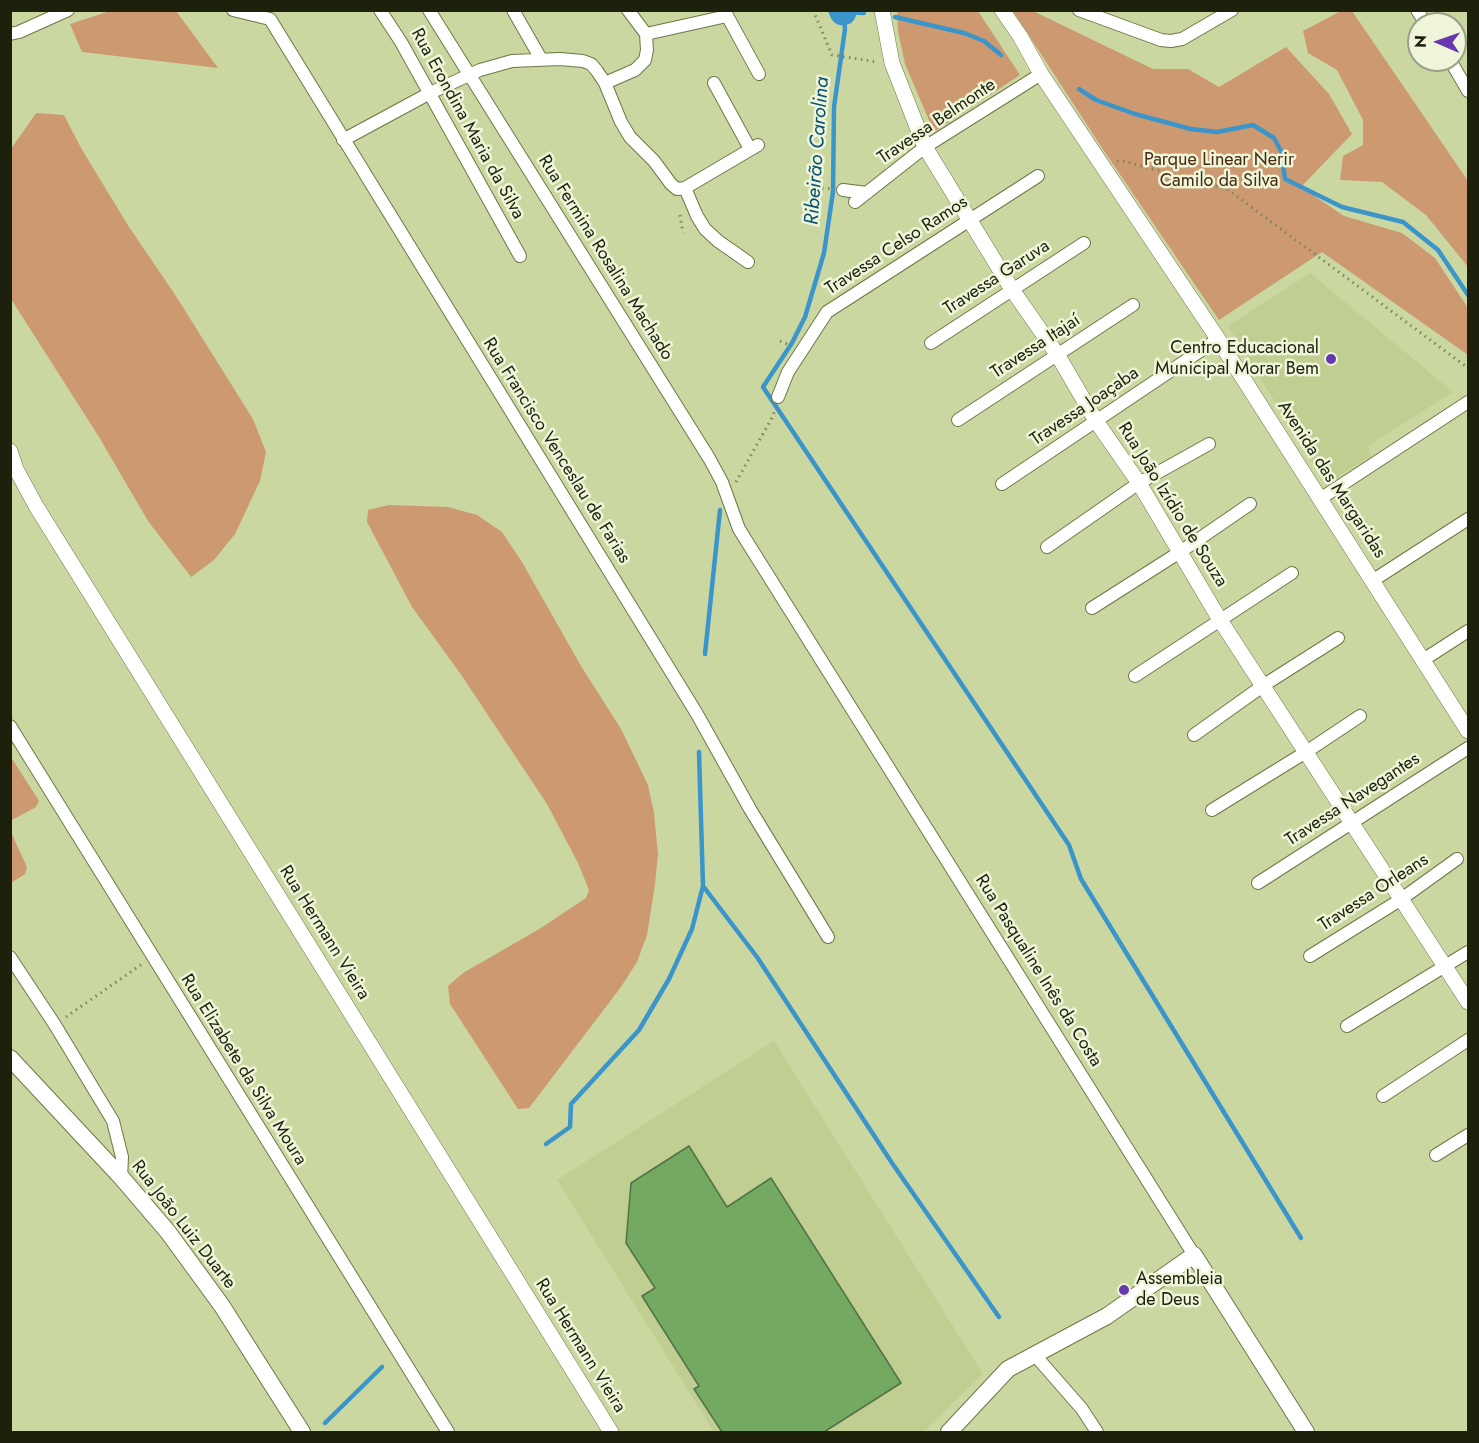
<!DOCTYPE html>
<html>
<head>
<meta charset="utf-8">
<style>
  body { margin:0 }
  #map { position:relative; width:1479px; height:1443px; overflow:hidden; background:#cbd7a1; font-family:Jost,sans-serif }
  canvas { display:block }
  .frame { position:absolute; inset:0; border:12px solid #1d210c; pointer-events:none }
  .north { position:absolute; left:1407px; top:12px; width:60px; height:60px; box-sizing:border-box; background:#eef5d9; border:2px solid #9aa087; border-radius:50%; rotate:272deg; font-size:16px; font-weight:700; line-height:24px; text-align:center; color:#1d210c }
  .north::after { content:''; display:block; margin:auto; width:21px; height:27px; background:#6836ad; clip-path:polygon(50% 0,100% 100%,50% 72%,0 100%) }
</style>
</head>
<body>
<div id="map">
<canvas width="1479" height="1443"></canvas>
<div class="frame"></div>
<div class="north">N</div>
</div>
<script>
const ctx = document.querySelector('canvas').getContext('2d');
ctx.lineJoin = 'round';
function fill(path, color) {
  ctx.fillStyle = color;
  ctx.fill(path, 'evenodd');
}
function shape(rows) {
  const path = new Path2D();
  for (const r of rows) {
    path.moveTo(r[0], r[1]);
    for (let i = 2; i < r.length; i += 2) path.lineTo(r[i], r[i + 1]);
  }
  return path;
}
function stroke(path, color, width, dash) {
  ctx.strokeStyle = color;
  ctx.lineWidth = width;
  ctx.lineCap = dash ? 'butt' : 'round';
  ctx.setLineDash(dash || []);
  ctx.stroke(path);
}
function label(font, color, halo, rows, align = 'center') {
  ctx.font = font + ' Jost,sans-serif';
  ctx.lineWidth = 5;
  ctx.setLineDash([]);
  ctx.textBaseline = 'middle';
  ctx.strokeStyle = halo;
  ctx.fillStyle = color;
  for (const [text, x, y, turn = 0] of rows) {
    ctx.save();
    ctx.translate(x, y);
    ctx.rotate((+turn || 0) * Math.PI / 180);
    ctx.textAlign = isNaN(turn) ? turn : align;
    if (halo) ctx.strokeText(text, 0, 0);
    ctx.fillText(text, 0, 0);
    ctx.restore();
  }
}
fill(shape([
  [1310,273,1453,392,1368,446,1371,456,1326,484,1228,326],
  [774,1041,983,1374,923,1432,714,1432,557,1180]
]), '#c1ce91');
fill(shape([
  [113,10,176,11,218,68,82,52,70,24],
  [1343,10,1352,11,1468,181,1468,267,1426,215,1382,182,1340,180,1343,156,1363,145,1363,120,1337,70,1308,53,1303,31],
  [897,11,978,11,1020,75,934,132,905,64,898,31],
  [1013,11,1033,11,1153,69,1188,69,1219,87,1286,47,1329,94,1352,134,1301,187,1344,216,1402,233,1435,258,1468,308,1468,355,1322,252,1219,320,1102,148],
  [36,113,64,115,81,148,129,227,174,293,253,419,266,452,260,481,235,534,214,560,191,577,148,521,99,437,11,299,11,149],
  [389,505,448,507,477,515,502,532,522,562,581,666,621,729,648,785,654,813,658,854,655,884,647,935,637,962,621,987,529,1108,518,1109,450,1004,448,986,463,973,541,928,586,898,589,890,578,863,547,804,462,676,412,607,367,522,368,510],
  [11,757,39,801,36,807,12,820,11,824],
  [10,830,27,867,25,874,11,883]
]), '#cd9971');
stroke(shape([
  [864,13,843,12,845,29,834,107,833,192,824,253,805,317,792,343,763,387,1069,845,1081,879,1301,1238],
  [895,17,964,33,984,41,1001,55],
  [1079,89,1096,100,1135,114,1191,129,1217,132,1253,125,1274,138,1281,151,1285,179,1342,207,1403,222,1438,250,1468,295],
  [705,654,720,510],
  [703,886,757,957,892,1163,999,1317],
  [546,1144,570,1127,571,1104,639,1030,669,979,692,929,703,886,699,752],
  [325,1423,382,1367]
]), '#3b95ca', 4.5);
stroke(shape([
  [842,10,843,12]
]), '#3b95ca', 27);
const building = shape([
  [689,1146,727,1207,771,1178,901,1383,824,1432,722,1432,694,1389,699,1386,642,1296,655,1288,626,1243,631,1183,689,1146]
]);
fill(building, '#73a961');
stroke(building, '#537249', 1.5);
const minor = shape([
  [233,10,270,19,697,714,750,809,828,937],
  [380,10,401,42,520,256],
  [429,10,709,458,722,482,739,529,1194,1255],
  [513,10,541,59],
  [724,10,759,74],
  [1079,10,1161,40,1171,41,1182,39,1232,10],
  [1417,10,1426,24],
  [10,34,19,32,68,10],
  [646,34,727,16],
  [1450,60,1468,91],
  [605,83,635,70,645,60,647,50,646,34,628,10],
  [714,83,750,149],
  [343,140,430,93,480,70,512,61,560,59,583,61,591,64,597,71,605,83,621,122,630,137,654,161,671,184,677,189,685,188,758,145],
  [685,188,697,216,705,229,718,241,748,262],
  [843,190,867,193],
  [855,202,925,147,1041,74],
  [931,343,1084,243],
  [778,397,788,372,827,312,1038,176],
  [958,420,1133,305],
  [1002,484,1218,339],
  [1320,499,1468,402],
  [1047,547,1139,483,1209,444],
  [1372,581,1468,519],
  [1092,608,1180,552,1250,504],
  [1423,660,1468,631],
  [1135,676,1292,573],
  [10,726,448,1432],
  [1194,735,1264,685,1338,638],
  [1212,810,1306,752,1360,716],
  [1258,883,1468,748],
  [1310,956,1400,900,1457,859],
  [10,957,55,1025,113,1121,122,1157,121,1177],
  [1347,1026,1468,952],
  [1383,1096,1468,1040],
  [1436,1155,1468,1135],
  [1034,1354,1082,1409,1097,1432]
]);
const tertiary = shape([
  [882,10,892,63,925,147,1013,291,1057,354,1096,421,1139,483,1220,620,1468,1002],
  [1002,10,1020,36,1041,74,1218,339,1468,731],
  [10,451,16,469,36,506,611,1432]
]);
const secondary = shape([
  [10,1058,121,1177,168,1232,222,1306,302,1432],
  [949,1432,1008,1369,1107,1316,1194,1255,1306,1432]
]);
stroke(minor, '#6d7745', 14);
stroke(tertiary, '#6d7745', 16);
stroke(secondary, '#6d7745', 18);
stroke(shape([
  [813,10,832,55,878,62],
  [1117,161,1123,161,1227,189,1468,368],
  [816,187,832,189],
  [680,215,683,233],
  [780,341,789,345],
  [736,482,773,416,775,409],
  [66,1017,142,964]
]), '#7c855d', 3, [1.5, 4.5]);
stroke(minor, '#fff', 12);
stroke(tertiary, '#fff', 15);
stroke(secondary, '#fff', 16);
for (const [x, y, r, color] of [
  [1331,359,6,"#6836ad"],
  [1124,1290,6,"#6836ad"]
]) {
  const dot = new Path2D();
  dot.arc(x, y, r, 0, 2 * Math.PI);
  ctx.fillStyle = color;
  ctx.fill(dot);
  stroke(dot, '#eef5d9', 2);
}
label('18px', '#1d210c', '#eef5d9', [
  ["Travessa Belmonte",937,122,-34],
  ["Rua Erondina Maria da Silva",467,124,61],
  ["Travessa Celso Ramos",897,246,-33],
  ["Rua Fermina Rosalina Machado",605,258,58],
  ["Travessa Garuva",997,278,-33],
  ["Travessa Itajaí",1036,347,-33],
  ["Travessa Joaçaba",1085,407,-34],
  ["Rua Francisco Venceslau de Farias",556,451,58],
  ["Avenida das Margaridas",1331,480,57],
  ["Rua João Izídio de Souza",1172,505,58],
  ["Travessa Navegantes",1353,800,-33],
  ["Travessa Orleans",1374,893,-33],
  ["Rua Hermann Vieira",324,933,58],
  ["Rua Pasqualine Inês da Costa",1038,971,58],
  ["Rua Elizabete da Silva Moura",243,1070,58],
  ["Rua João Luiz Duarte",183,1225,52],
  ["Rua Hermann Vieira",580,1346,58]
]);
label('18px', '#472910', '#eef5d9', [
  ["Parque Linear Nerir",1219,161],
  ["Camilo da Silva",1219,182]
]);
label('18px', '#1d210c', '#eef5d9', [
  ["Centro Educacional",1319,349],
  ["Municipal Morar Bem",1319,370],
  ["Assembleia",1136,1280,"left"],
  ["de Deus",1136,1301,"left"]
], 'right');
label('italic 20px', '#085074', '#eef5d9', [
  ["Ribeirão Carolina",818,151,-86]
]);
</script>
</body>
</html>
